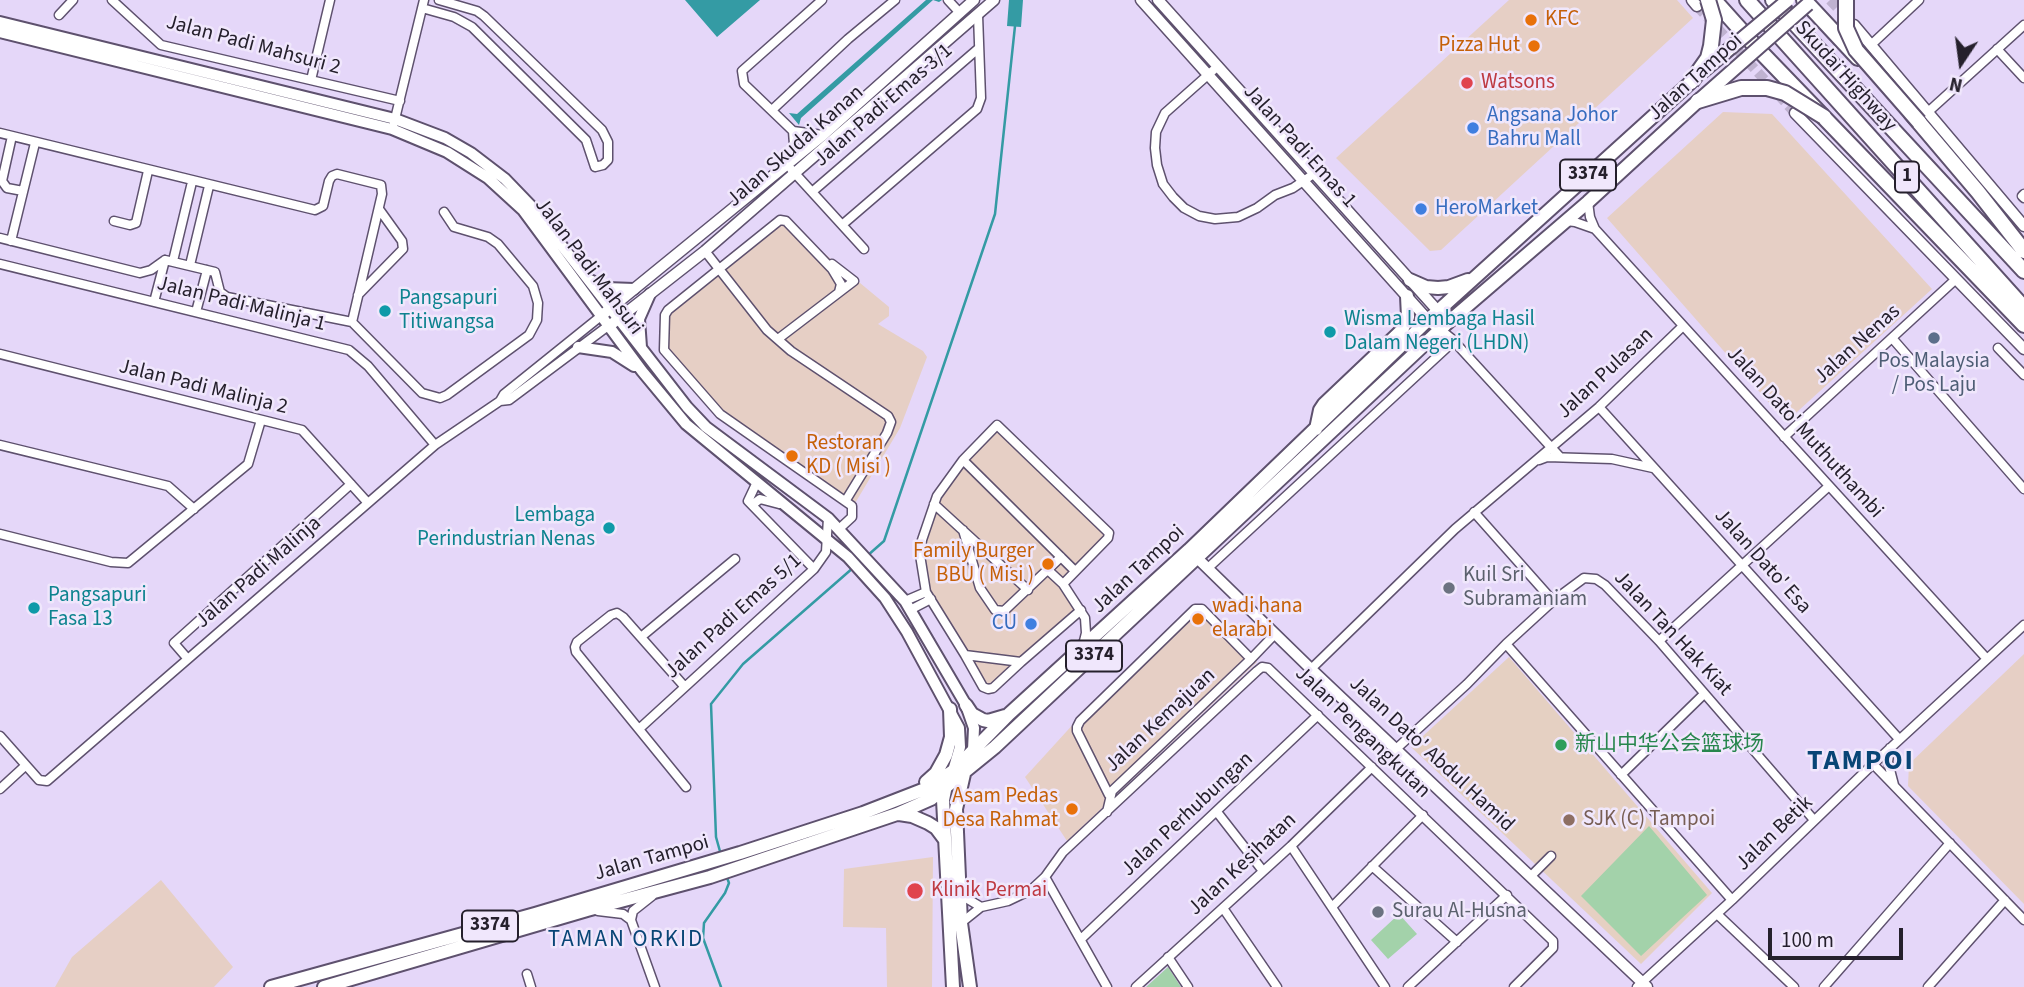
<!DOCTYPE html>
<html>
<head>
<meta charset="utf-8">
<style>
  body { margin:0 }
  #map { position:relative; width:2024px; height:987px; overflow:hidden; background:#e5d7f9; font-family:"Source Sans 3",sans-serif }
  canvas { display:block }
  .north { position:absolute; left:1926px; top:28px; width:70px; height:70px; -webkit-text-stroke:5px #f0e7fc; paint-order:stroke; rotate:193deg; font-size:19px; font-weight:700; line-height:28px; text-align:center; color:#25202c }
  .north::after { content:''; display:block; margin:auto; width:24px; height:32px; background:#25202c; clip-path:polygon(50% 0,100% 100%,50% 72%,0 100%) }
  .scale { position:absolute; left:1768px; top:928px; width:135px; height:32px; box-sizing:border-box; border:4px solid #25202c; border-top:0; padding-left:9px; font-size:21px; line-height:24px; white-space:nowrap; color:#25202c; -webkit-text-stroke:5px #f0e7fc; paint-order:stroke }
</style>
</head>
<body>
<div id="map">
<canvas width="2024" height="987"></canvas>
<div class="north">N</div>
<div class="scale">100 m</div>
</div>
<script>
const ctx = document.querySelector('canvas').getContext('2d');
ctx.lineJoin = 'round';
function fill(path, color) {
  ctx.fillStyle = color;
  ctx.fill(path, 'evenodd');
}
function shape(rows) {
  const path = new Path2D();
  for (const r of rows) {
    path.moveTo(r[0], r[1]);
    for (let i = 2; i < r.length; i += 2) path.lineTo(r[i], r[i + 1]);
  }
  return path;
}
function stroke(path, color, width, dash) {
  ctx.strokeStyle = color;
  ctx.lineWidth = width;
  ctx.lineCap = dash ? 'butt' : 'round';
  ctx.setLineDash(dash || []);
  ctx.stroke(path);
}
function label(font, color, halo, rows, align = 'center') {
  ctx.font = font + ' "Source Sans 3","Noto Sans SC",sans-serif';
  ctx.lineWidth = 5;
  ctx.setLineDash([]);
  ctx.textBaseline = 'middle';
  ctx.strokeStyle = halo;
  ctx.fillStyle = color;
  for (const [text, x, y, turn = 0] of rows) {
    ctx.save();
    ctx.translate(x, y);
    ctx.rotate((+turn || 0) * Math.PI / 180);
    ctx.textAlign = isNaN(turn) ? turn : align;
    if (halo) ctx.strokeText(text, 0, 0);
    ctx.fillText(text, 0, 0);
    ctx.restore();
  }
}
fill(shape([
  [1509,0,1677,0,1693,18,1441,250,1430,251,1336,158],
  [1723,112,1772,114,1932,289,1786,422,1607,218],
  [782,216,787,218,819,249,889,307,889,316,878,324,923,351,927,357,900,428,851,510,714,414,660,350,662,315,666,307,720,262],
  [996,422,1113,531,1111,540,1067,584,1085,611,995,691,980,689,930,604,918,539,960,458],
  [1196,604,1203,606,1257,662,1067,841,1025,777,1087,709],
  [2024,654,2024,904,1908,786,1909,764],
  [933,857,932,987,887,987,886,928,843,927,844,869],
  [161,880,233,967,214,987,55,987,72,957]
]), '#e6cfc5');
fill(shape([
  [1509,657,1712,893,1641,964,1411,747]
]), '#e5d0c2');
fill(shape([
  [1649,826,1707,895,1641,956,1581,896],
  [1399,914,1417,934,1388,959,1371,940],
  [1168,967,1181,987,1146,987]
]), '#a3d2aa');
fill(shape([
  [685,0,760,0,717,37],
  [926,0,942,0,939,2,933,0,801,118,799,125,789,113,797,114],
  [1009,0,1023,0,1021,27,1007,26]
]), '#349ba4');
stroke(shape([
  [867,556,884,541,995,214,1015,26],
  [721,855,716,837,711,704,743,664,854,567],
  [721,987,703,938,704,923,725,893,729,883,726,875]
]), '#349ba4', 2.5);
stroke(shape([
  [1830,0,1846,17],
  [1697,6,1795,113]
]), '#bfb2d0', 10, [10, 5]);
const minor = shape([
  [112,0,161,45,400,101],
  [822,0,742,71,744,84,793,131,823,135],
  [948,0,960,13],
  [422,8,454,17,472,27,586,140,595,167,603,165,608,160,608,142,602,130,484,16,477,11,439,0],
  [59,15,73,0],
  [1872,44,1919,0],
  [1997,49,2024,78],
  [1218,66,1165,113,1156,132,1155,148,1157,165,1163,184,1173,197,1184,208,1199,216,1215,219,1238,217,1257,208,1275,195,1293,188,1315,173],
  [311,80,330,0],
  [772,110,848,39,895,0],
  [1928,112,2024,25],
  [394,123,424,0],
  [793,131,795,158],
  [0,133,315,210,323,206,329,181,332,176,337,174,381,185,382,194,352,322],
  [12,136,2,181,7,188,23,191],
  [791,169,864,249],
  [812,192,979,48],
  [2024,194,2022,196,2024,198],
  [1588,202,1590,217,1595,229,1987,659],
  [114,221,130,225,136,223,148,171],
  [1566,221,1575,222,1595,229],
  [842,225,977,109,981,98,978,15],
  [0,238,140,273,151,270,165,260,215,272,220,292,227,297,352,322,422,393,440,398,447,395,529,335,537,320,538,303,533,286,498,244,488,237,454,227,444,212],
  [11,241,35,143],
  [705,251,767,330,791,351,888,416,891,422,887,433,846,500],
  [173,261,192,182],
  [0,264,349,350,368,366,435,445],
  [190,265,209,186],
  [839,292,841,284,832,269,786,221,780,220,668,310,665,315,664,350,720,414,852,506,852,517,839,529],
  [358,295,403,249,402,241,379,209],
  [154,302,165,260],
  [196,312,207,270],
  [1441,330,1451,338,1560,457],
  [1892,338,2024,489],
  [778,339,854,281,832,264],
  [1998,348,2024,375],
  [0,354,302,430,368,503],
  [500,401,509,400,608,326],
  [1599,407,1899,739],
  [1784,437,1956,279],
  [0,445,168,486,194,509],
  [963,460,1075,571],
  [1539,460,1547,457,1612,459,1653,468],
  [757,482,748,501,814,569],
  [934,504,1028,590],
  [752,505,760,499,779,504],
  [1474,512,1553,601],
  [963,530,980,588,995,610,1004,611,1061,557],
  [0,534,111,562,128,563,248,464,261,420],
  [1208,568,1454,341],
  [1049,571,1063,584,1085,618,1086,633,1083,645],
  [1063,584,1108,538,1109,533,997,425,963,460,937,496,922,540,920,555,926,592,965,655,1021,662,1081,610],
  [905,601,926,592],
  [910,610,931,599],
  [641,637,735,559],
  [1659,641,1829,486],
  [1506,644,1732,900],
  [965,655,983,687,988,689,993,688,1021,662],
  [187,658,174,643,351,484],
  [1311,669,1455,529,1599,407,1683,326],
  [684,686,623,617,617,613,611,615,577,642,575,647,576,652,686,787],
  [639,729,814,569,826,552,828,518],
  [0,736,39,780,47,781,435,445,500,401,504,394,601,316],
  [1890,748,1888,762,1894,785],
  [1396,749,1467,684,1506,644,1553,601,1584,578,1596,579,1605,585,1659,641,1814,820],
  [1873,764,2024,920],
  [1621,775,1704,694],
  [0,789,25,766],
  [1109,795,1077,731,1077,727,1080,721,1195,609,1202,609,1251,659],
  [1107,812,1112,791,1251,659,1275,634],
  [1217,812,1263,871],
  [1291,846,1385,987],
  [1372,866,1457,942],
  [1531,876,1551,856],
  [1045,877,1107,987],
  [961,895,981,907],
  [652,896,633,911,631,920,655,987],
  [1332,907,1423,815],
  [1223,908,1277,987],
  [598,911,623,914,631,920],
  [1717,914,1794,987],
  [961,923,981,907,1008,901,1031,890,1045,877,1063,852,1257,671,1262,667,1268,668,1553,941,1553,948,1514,987],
  [1081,939,1318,715],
  [1168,957,1188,987],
  [527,974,531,987],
  [1136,987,1291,846,1372,767],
  [1408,987,1507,895],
  [1637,987,1732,900,1873,764,2024,625],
  [1824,987,1950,843],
  [1928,987,2005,900]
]);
const tertiary = shape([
  [1141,0,1428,320,1441,330],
  [1158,0,1438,311,1445,325],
  [1692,0,1697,6],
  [1854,25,2024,226],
  [1795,113,2024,349],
  [601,316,823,135,974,0],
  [613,323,705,251,994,0],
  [1192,553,1311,669,1647,987]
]);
const secondary = shape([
  [0,22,395,119,445,138,471,153,505,179,531,206,687,407,706,427,828,518,905,601,966,705,974,728,973,750],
  [0,32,392,129,447,152,488,178,523,210,642,371,686,424,848,557,885,598,907,632,959,728,960,747,953,771],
  [590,280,606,288,634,289],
  [578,347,612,352,634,366],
  [641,347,639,319,650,294]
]);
const primary = shape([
  [1410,280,1426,287,1438,288,1449,287,1468,280],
  [1316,429,1320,410,1324,404,1402,330,1408,317,1407,296],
  [966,705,972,714,983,720,988,721,1005,716],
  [964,774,956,809,961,923,970,987],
  [926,782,936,773,946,755,951,737,950,709],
  [946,785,943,800,953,987],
  [899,814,912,816,928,823,936,828,945,840],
  [271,987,535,914,740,853,863,813,930,787,953,771,1009,714,1189,550,1428,320,1691,82],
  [324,987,587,910,710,877,897,814,931,799,995,747,1445,325,1588,202,1698,101]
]);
const trunk = shape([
  [1714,0,1757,48,2024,325],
  [1747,0,2024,308],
  [1773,0,2024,271],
  [1804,0,1858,58],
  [1911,113,1978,192,2024,251]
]);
stroke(minor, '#5e516e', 11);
stroke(tertiary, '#5e516e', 13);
stroke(secondary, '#5e516e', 14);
stroke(primary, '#5e516e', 16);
stroke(trunk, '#5e516e', 18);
stroke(minor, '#fff', 8);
stroke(tertiary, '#fff', 10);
stroke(secondary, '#fff', 10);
stroke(primary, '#fff', 12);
stroke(trunk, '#fff', 14);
const primaryBridge = shape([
  [1702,72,1788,0],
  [1698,101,1808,4]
]);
const trunkBridge = shape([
  [1846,0,1846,28,1856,50,1919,122],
  [1691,82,1708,58,1711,46,1714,20,1708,0],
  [1698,101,1741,88,1767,88,1785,93,1824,117]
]);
stroke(primaryBridge, '#5e516e', 16, []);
stroke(trunkBridge, '#5e516e', 18, []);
stroke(primaryBridge, '#fff', 12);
stroke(trunkBridge, '#fff', 14);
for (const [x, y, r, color] of [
  [1531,20,7,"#e8710a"],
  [1534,46,7,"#e8710a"],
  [1467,83,7,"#e0444e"],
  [1473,128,7,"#3f7fe0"],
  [1421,209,7,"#3f7fe0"],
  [385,311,7,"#0f9aa8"],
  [1330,332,7,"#0f9aa8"],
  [1934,338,7,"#5c6f8a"],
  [792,456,7,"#e8710a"],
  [609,528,7,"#0f9aa8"],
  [1048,564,7,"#e8710a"],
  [1449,588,7,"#6b7280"],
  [34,608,7,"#0f9aa8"],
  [1198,619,7,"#e8710a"],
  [1031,624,7,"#3f7fe0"],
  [1561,745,7,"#2e9e5b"],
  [1072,809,7,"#e8710a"],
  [1569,820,7,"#8d6e63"],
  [915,891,9,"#e0444e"],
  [1378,912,7,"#6b7280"]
]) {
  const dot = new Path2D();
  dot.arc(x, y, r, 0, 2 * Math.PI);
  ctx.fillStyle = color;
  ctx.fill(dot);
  stroke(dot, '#f0e7fc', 2.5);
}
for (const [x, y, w] of [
  [1588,175,56],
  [1907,177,24],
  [1094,656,56],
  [490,926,56]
]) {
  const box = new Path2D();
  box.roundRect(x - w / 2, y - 15.5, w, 31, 5);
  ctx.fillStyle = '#f0e7fc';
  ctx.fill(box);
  stroke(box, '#25202c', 2);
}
label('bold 19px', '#25202c', null, [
  ["3374",1588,175],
  ["1",1907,177],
  ["3374",1094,656],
  ["3374",490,926]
]);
label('21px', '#c56008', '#f0e7fc', [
  ["KFC",1545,20],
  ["Pizza Hut",1520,46,"right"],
  ["Restoran",806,444],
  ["KD ( Misi )",806,468],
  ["Family Burger",1034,552,"right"],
  ["BBU ( Misi )",1034,576,"right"],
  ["wadi hana",1212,607],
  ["elarabi",1212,631],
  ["Asam Pedas",1058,797,"right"],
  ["Desa Rahmat",1058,821,"right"]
], 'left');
label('21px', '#25202c', '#f0e7fc', [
  ["Jalan Padi Mahsuri 2",253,46,15],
  ["Skudai Highway",1845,77,48],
  ["Jalan Tampoi",1696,78,-42],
  ["Jalan Padi Emas 3/1",884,106,-41],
  ["Jalan Skudai Kanan",796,147,-41],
  ["Jalan Padi Emas 1",1299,147,48],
  ["Jalan Padi Mahsuri",588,267,53],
  ["Jalan Padi Malinja 1",241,305,14],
  ["Jalan Nenas",1858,345,-42],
  ["Jalan Pulasan",1606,374,-43],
  ["Jalan Padi Malinja 2",203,388,14],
  ["Jalan Dato' Muthuthambi",1804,433,48],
  ["Jalan Dato' Esa",1762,562,48],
  ["Jalan Tampoi",1139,570,-43],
  ["Jalan Padi Malinja",259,573,-41],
  ["Jalan Padi Emas 5/1",734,617,-42],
  ["Jalan Tan Hak Kiat",1672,634,47],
  ["Jalan Kemajuan",1161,721,-43],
  ["Jalan Pengangkutan",1362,733,44],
  ["Jalan Dato' Abdul Hamid",1431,755,43],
  ["Jalan Perhubungan",1188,815,-43],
  ["Jalan Betik",1775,834,-44],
  ["Jalan Tampoi",652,859,-16],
  ["Jalan Kesihatan",1243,865,-43]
]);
label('21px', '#be3a42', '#f0e7fc', [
  ["Watsons",1481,83],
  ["Klinik Permai",931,891]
], 'left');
label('21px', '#366cbe', '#f0e7fc', [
  ["Angsana Johor",1487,116],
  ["Bahru Mall",1487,140],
  ["HeroMarket",1435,209],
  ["CU",1017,624,"right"]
], 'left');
label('21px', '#0d838f', '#f0e7fc', [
  ["Pangsapuri",399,299],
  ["Titiwangsa",399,323],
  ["Wisma Lembaga Hasil",1344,320],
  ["Dalam Negeri (LHDN)",1344,344],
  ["Lembaga",595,516,"right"],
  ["Perindustrian Nenas",595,540,"right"],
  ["Pangsapuri",48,596],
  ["Fasa 13",48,620]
], 'left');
label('21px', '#4e5e75', '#f0e7fc', [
  ["Pos Malaysia",1934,362],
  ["/ Pos Laju",1934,386]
]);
label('21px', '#5b616d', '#f0e7fc', [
  ["Kuil Sri",1463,576],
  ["Subramaniam",1463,600],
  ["Surau Al-Husna",1392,912]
], 'left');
label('21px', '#27864d', '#f0e7fc', [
  ["新山中华公会篮球场",1575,745]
], 'left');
label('21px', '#785e54', '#f0e7fc', [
  ["SJK (C) Tampoi",1583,820]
], 'left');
ctx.letterSpacing = '2px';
label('23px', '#084576', '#f0e7fc', [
  ["TAMAN ORKID",626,941]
]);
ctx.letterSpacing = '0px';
ctx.letterSpacing = '2px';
label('bold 28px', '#084576', '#f0e7fc', [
  ["TAMPOI",1861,763]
]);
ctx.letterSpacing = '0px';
</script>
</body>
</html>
